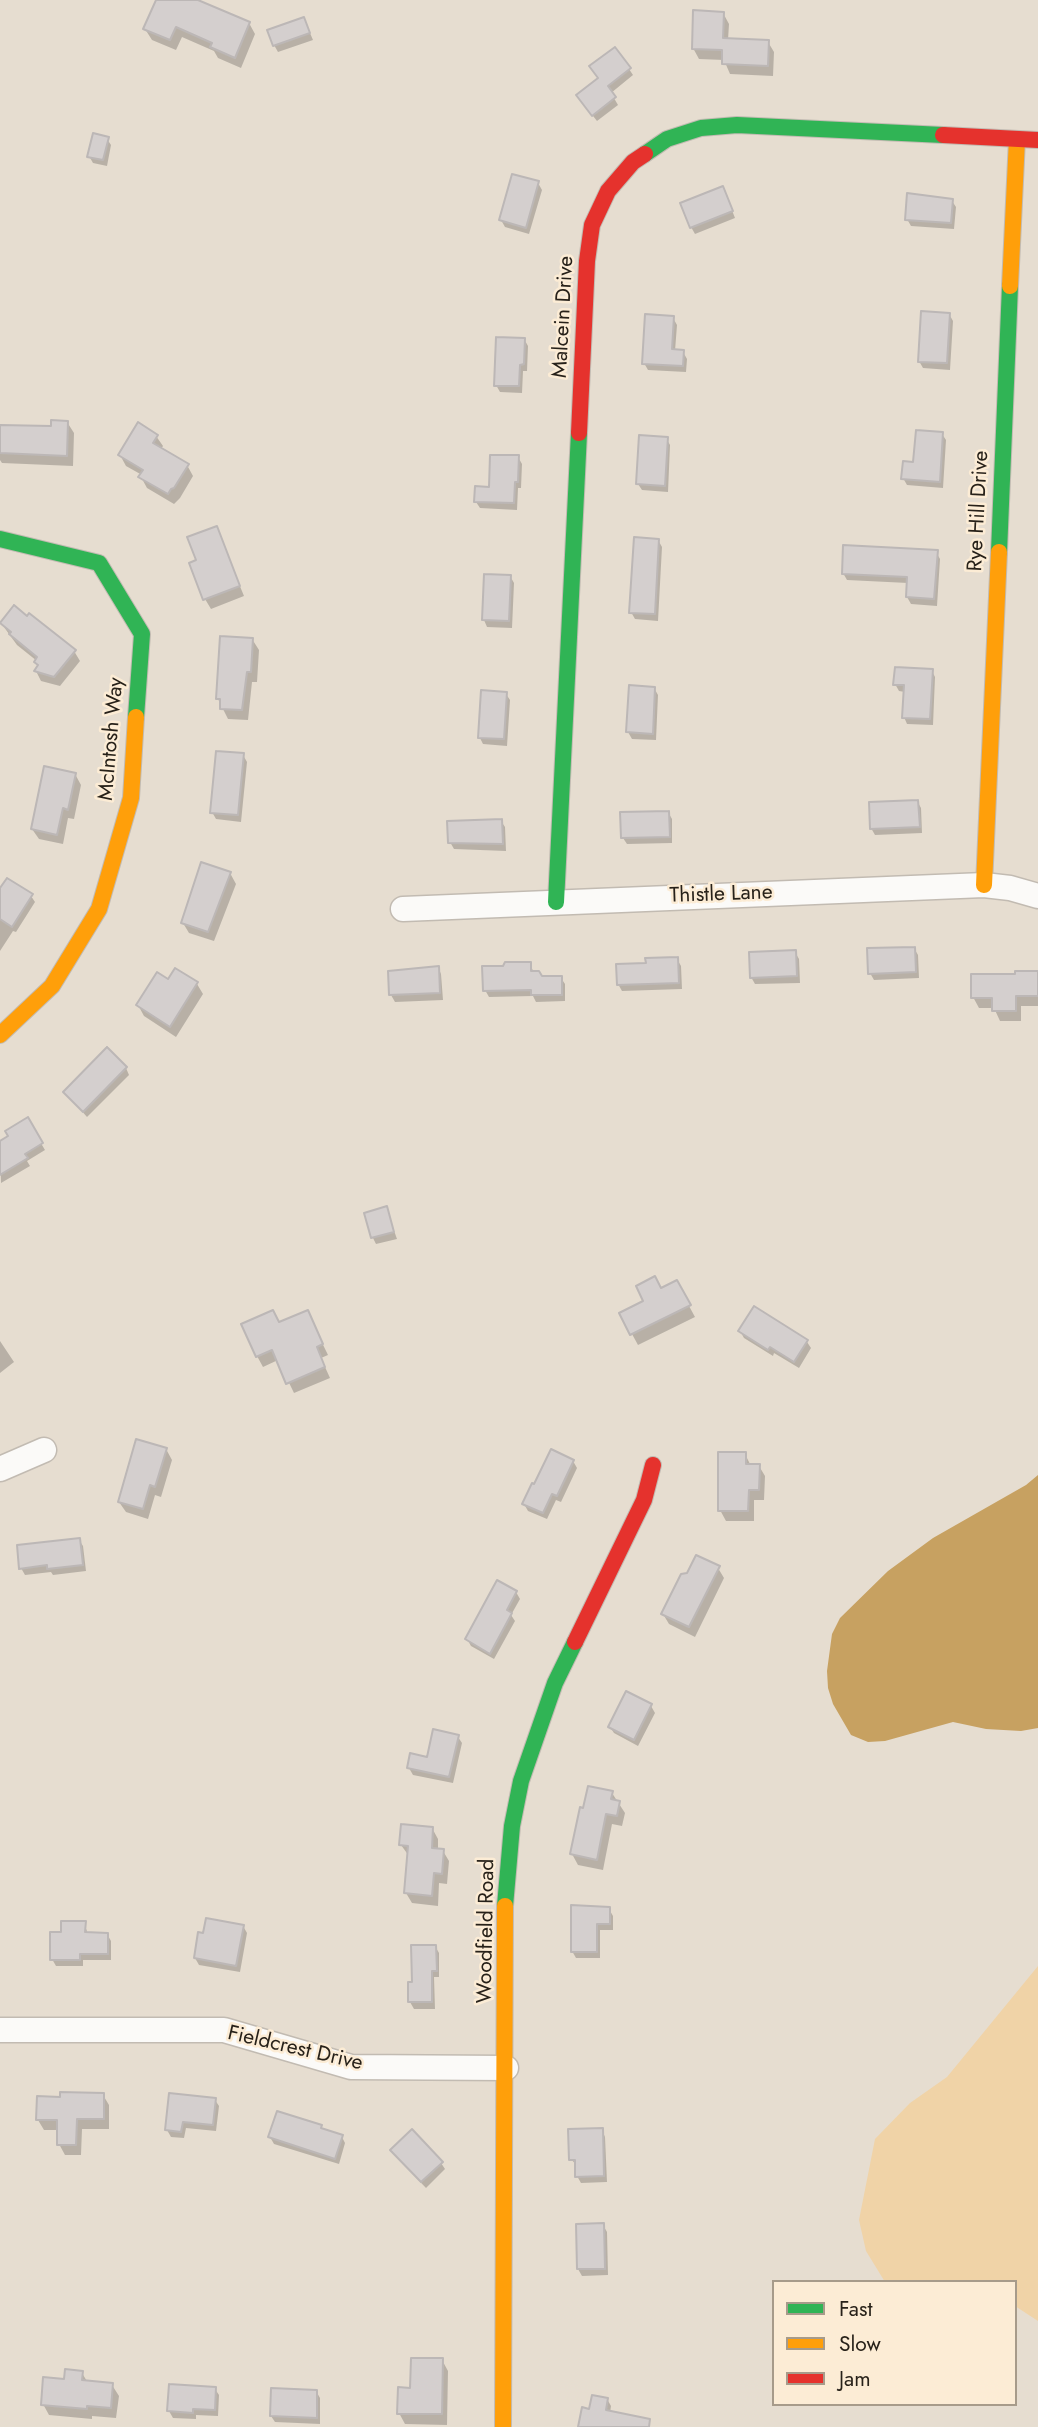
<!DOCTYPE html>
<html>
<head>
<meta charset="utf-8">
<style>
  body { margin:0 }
  #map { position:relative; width:1038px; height:2427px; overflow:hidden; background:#e6ddd0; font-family:Jost,sans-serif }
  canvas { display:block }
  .legend { position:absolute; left:772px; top:2280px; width:245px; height:126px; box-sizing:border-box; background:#fcecd5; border:2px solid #a79b8a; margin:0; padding:9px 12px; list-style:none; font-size:21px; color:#272119 }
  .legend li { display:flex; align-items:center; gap:14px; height:35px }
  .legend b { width:35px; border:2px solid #a79b8a }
</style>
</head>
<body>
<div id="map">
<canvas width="1038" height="2427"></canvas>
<ul class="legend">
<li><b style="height:9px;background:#30b455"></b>Fast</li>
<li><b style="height:9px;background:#ff9f0a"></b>Slow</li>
<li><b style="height:9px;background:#e5322d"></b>Jam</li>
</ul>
</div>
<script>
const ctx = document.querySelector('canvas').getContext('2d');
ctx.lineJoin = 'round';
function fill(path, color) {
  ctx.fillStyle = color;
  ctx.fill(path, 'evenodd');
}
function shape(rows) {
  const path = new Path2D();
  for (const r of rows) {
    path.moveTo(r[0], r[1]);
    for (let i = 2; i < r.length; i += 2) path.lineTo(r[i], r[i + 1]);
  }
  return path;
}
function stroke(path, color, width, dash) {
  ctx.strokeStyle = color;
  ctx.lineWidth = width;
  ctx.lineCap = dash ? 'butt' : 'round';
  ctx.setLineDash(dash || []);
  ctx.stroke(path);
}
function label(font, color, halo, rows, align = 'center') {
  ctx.font = font + ' Jost,sans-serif';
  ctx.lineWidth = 5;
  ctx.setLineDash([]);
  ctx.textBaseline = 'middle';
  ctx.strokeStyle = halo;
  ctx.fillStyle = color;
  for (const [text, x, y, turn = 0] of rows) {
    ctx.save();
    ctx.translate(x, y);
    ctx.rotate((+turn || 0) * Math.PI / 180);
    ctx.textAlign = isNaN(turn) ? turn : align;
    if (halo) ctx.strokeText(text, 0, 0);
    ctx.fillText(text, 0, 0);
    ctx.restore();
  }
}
fill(shape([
  [1038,1966,1038,2321,1015,2306,1015,2282,885,2282,866,2251,859,2220,875,2139,910,2103,947,2077]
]), '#f0d3a7');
fill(shape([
  [1038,1475,1038,1728,1021,1731,986,1729,953,1722,885,1741,868,1742,851,1735,833,1704,828,1688,827,1671,832,1634,840,1618,888,1571,933,1538,1026,1485]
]), '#c7a161');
fill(shape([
  [158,0,194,0,249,23,255,34,241,68,218,58,214,51,182,37,176,50,152,40,145,29],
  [723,13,729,24,728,40,768,42,774,52,773,76,730,74,724,60,699,59,693,48],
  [304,19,313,40,278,52,274,45],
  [629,69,633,75,611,93,618,105,597,121,582,102],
  [107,139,111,145,107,166,93,163,89,156],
  [538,183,542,190,529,234,505,227,501,220],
  [726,195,735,218,695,234,691,227],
  [952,201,956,207,954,229,911,226,907,219],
  [949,314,953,321,950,370,923,368,919,361],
  [673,318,677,325,675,351,683,352,687,359,686,372,648,370,644,363],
  [524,339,528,346,527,371,523,371,522,393,500,392,496,385],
  [67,422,74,433,73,466,2,463,0,460,0,426,52,428],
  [942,434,946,440,943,488,907,485,903,478],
  [156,436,163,446,161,449,187,465,193,476,180,498,174,504,147,488,141,477,142,475,126,466,120,455],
  [666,438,670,445,668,492,642,490,638,484],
  [518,457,522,464,521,488,518,488,517,510,480,508,476,502],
  [216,528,244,596,211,609,205,599,199,561],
  [658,540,662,547,658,621,635,619,631,612],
  [936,552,940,559,937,606,911,604,907,597,908,583,847,580,843,573],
  [510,576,514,583,512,628,487,627,484,620],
  [1,623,74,651,80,661,60,686,41,681,36,671,39,667,37,661,17,645],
  [252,639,259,650,257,682,252,682,248,720,228,719,218,699],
  [932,671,935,677,933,725,907,724,904,717,905,692,899,691,895,684],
  [654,688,658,695,656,740,632,739,628,732],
  [506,694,510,700,507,746,483,744,480,738],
  [243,755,247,762,241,822,216,819,212,812],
  [75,774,81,785,74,819,68,818,63,844,39,839,32,829],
  [917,801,921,808,922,833,875,835,871,828],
  [668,812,672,819,672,843,627,844,623,838],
  [501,821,505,827,506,851,454,849,450,842],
  [230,873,236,884,214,941,189,933,183,923],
  [0,892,31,896,35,902,16,932,13,931,0,951],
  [914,948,918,955,919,978,874,980,870,973],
  [795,952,799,959,800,983,755,984,751,977],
  [677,959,681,966,682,989,622,991,618,984,648,965],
  [530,964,534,973,541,978,561,978,565,984,565,1001,536,1002,533,996,489,997,485,990],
  [438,967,441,974,443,1000,395,1002,391,995],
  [176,970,197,984,203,994,176,1037,144,1016,138,1005,169,981],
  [1038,973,1038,1006,1021,1006,1021,1021,1000,1021,994,1008,979,1008,973,997],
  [126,1068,129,1075,87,1117,65,1092],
  [27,1120,45,1150,27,1161,30,1166,1,1183,0,1143],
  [386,1208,397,1239,376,1244,373,1238],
  [676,1282,695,1317,638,1345,621,1314],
  [307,1312,328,1355,321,1358,330,1378,294,1393,278,1360,263,1367,257,1356,279,1324],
  [740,1331,807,1342,811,1348,799,1368,774,1353,773,1356,744,1338],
  [0,1341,14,1362,0,1373],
  [166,1449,172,1460,161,1497,155,1495,148,1519,126,1512,119,1502],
  [745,1454,751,1466,759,1466,765,1476,764,1500,754,1500,754,1521,726,1521,720,1510],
  [573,1461,577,1468,561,1502,556,1500,547,1519,528,1511,524,1504],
  [79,1540,83,1546,86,1571,53,1575,51,1572,25,1575,21,1568],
  [718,1568,724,1578,695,1637,669,1624,663,1614],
  [516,1592,520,1599,511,1615,515,1621,494,1659,471,1646,467,1639],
  [627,1693,651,1706,655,1713,638,1746,614,1733,610,1727],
  [458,1737,462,1743,453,1783,413,1775,409,1768,429,1759],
  [612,1793,625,1813,622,1826,612,1824,603,1870,578,1865,572,1854],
  [432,1828,438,1839,438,1850,443,1851,449,1861,447,1884,439,1883,438,1906,412,1903,406,1893,409,1856,401,1845],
  [609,1909,613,1916,613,1930,600,1930,600,1958,576,1958,572,1951],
  [84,1923,88,1934,107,1934,111,1941,111,1960,83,1960,83,1966,56,1966,52,1959,62,1934],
  [243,1926,247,1933,240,1972,199,1965,195,1958],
  [435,1946,439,1953,439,1977,434,1977,435,2009,414,2009,410,2002,413,1983],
  [103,2095,109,2105,109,2129,82,2129,81,2155,65,2155,59,2144,59,2130,44,2130,38,2120,62,2098],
  [215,2100,219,2106,216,2131,186,2128,184,2138,171,2137,167,2130],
  [321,2127,324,2131,342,2137,345,2143,339,2164,274,2144,270,2137],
  [602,2130,605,2137,607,2182,581,2183,577,2176,577,2166,571,2159],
  [396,2157,441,2163,445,2169,426,2188],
  [603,2225,607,2232,608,2275,582,2276,578,2269],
  [442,2360,448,2371,447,2425,405,2424,399,2413,412,2389],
  [82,2373,88,2383,112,2385,119,2396,116,2418,92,2416,92,2419,49,2415,43,2404,65,2381],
  [215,2389,219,2395,218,2416,196,2415,196,2419,173,2418,169,2411],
  [316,2391,320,2398,320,2424,275,2422,271,2416],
  [607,2399,611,2406,610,2413,633,2427,580,2427,590,2411]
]), '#0003');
const building = shape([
  [156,0,198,0,250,22,235,58,210,47,212,43,176,27,170,40,143,29,156,0],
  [693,10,724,12,723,38,769,40,768,66,722,64,722,50,692,49,693,10],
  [304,17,310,33,273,46,267,30,304,17],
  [615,47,631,68,608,86,616,97,592,116,576,95,598,78,589,66,615,47],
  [93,133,109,137,103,160,87,157,93,133],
  [512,174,539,181,526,228,499,220,512,174],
  [723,186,733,211,690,228,680,203,723,186],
  [907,193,953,199,951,223,905,220,907,193],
  [921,311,950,313,947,363,918,362,921,311],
  [645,314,674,316,672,349,684,350,683,366,642,364,645,314],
  [496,337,525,338,524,364,520,365,519,386,494,386,496,337],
  [51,420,68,421,67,456,0,453,0,425,51,426,51,420],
  [138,422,158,435,153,443,189,464,174,488,171,489,168,494,138,477,143,470,118,455,138,422],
  [916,430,943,432,940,482,901,479,903,461,913,462,916,430],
  [639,435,668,437,665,486,636,484,639,435],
  [490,455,519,455,518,482,515,482,514,503,474,502,475,486,489,487,490,455],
  [217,526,240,586,203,600,189,563,196,560,187,537,217,526],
  [634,537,659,539,655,614,629,613,634,537],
  [843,545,938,550,934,599,906,597,907,577,842,574,843,545],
  [484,574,511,575,509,621,482,620,484,574],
  [14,605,27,616,29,613,76,650,54,677,34,671,38,665,34,662,37,657,9,634,11,632,0,623,14,605],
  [220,636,253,638,251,672,247,672,242,710,220,709,220,699,216,699,220,636],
  [895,667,933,669,930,719,902,718,904,685,893,685,895,667],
  [629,685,655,687,653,734,626,732,629,685],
  [481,690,507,692,504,739,478,738,481,690],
  [216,751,244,753,238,815,210,813,216,751],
  [44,766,76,773,68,810,63,808,57,835,31,829,44,766],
  [918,800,920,827,870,829,869,802,918,800],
  [669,811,670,837,621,838,620,812,669,811],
  [502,819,503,844,448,843,447,821,502,819],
  [201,862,231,872,208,932,181,923,201,862],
  [7,878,33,894,12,927,0,919,0,888,7,878],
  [915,947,916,972,868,974,867,948,915,947],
  [796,950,797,976,750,978,749,952,796,950],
  [678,957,679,983,617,985,616,964,646,963,645,958,678,957],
  [505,962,531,962,531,971,539,971,542,976,562,976,562,995,531,995,531,990,483,991,482,966,503,966,505,962],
  [439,966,440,993,389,995,388,971,439,966],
  [175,968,198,982,170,1027,136,1005,157,972,168,979,175,968],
  [1015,971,1038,971,1038,996,1016,996,1016,1011,992,1011,992,998,971,998,971,974,1015,974,1015,971],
  [107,1047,127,1067,83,1112,63,1092,107,1047],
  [28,1117,43,1143,25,1154,28,1158,0,1175,0,1141,8,1136,5,1131,28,1117],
  [387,1206,394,1232,371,1238,364,1213,387,1206],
  [655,1276,661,1288,677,1280,691,1305,630,1335,619,1313,643,1301,636,1286,655,1276],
  [754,1306,808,1340,794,1362,770,1347,768,1350,738,1331,754,1306],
  [273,1310,279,1322,308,1310,323,1344,317,1347,325,1367,286,1384,272,1350,256,1357,241,1324,273,1310],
  [136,1439,167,1448,155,1487,150,1485,143,1509,118,1502,136,1439],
  [551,1449,574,1460,557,1496,552,1494,543,1513,522,1504,532,1483,534,1484,551,1449],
  [718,1452,746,1452,746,1464,760,1464,759,1490,749,1490,748,1511,718,1511,718,1452],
  [80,1538,83,1565,47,1569,47,1565,19,1569,17,1545,80,1538],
  [696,1555,720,1566,689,1627,661,1614,681,1574,687,1573,696,1555],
  [497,1580,517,1591,507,1610,512,1613,490,1654,465,1639,497,1580],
  [626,1691,652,1704,634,1740,608,1727,626,1691],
  [433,1729,459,1735,449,1777,407,1768,410,1753,427,1757,433,1729],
  [588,1786,613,1791,611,1799,620,1801,617,1816,606,1814,597,1860,570,1854,580,1807,583,1808,588,1786],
  [401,1824,433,1827,432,1848,444,1849,442,1874,434,1873,432,1896,404,1893,408,1846,399,1845,401,1824],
  [571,1905,610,1907,610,1924,597,1924,597,1952,571,1952,571,1905],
  [206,1918,244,1925,236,1966,194,1958,198,1932,203,1933,206,1918],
  [61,1921,86,1921,85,1932,108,1933,108,1954,80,1954,80,1960,50,1960,50,1932,61,1932,61,1921],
  [411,1945,436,1945,437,1971,432,1971,432,2002,408,2002,408,1982,412,1982,411,1945],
  [60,2092,104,2093,104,2119,77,2119,76,2145,57,2145,57,2120,36,2120,37,2096,60,2097,60,2092],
  [169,2093,216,2098,213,2125,183,2122,181,2132,165,2130,169,2093],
  [277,2111,322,2125,321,2128,343,2135,335,2159,268,2137,277,2111],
  [603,2128,604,2176,575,2177,575,2160,569,2160,568,2129,603,2128],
  [412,2129,443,2162,421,2182,390,2150,412,2129],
  [604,2223,605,2269,577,2269,576,2224,604,2223],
  [411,2358,443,2358,442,2414,397,2414,398,2387,410,2388,411,2358],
  [65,2369,83,2371,82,2380,113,2383,111,2408,87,2406,87,2409,41,2405,43,2377,64,2379,65,2369],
  [169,2384,216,2387,215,2410,193,2409,193,2413,167,2411,169,2384],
  [271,2388,317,2390,317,2418,270,2416,271,2388],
  [592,2395,608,2398,606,2410,650,2419,649,2427,578,2427,582,2407,589,2409,592,2395]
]);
fill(building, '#d4cfce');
stroke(building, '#bcb7b6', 2);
const street = shape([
  [403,909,984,885,1010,888,1038,896],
  [0,1469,44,1450],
  [0,2030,224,2030,351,2067,506,2068]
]);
const fast = shape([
  [645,154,667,139,701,128,737,125,943,135],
  [0,539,99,563,142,634,136,717],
  [999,552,1010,286],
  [556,902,579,433],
  [505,1906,512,1826,521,1781,555,1683,575,1642]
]);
const slow = shape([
  [1010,286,1017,139],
  [984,885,999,552],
  [0,1035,52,986,99,909,131,798,136,717],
  [503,2427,505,1906]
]);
const jam = shape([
  [943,135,1038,140],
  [579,433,587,261,592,225,608,191,633,162,645,154],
  [575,1642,644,1500,653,1465]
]);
stroke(street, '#c2bbb2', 27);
stroke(fast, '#c2bbb2', 18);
stroke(slow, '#c2bbb2', 18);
stroke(jam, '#c2bbb2', 18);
stroke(street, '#fbfaf8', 24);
stroke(fast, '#30b455', 16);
stroke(slow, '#ff9f0a', 16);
stroke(jam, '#e5322d', 16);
label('21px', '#272119', '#fcecd5', [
  ["Malcein Drive",564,317,-87],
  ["Rye Hill Drive",979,511,-87],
  ["McIntosh Way",112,739,-85],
  ["Thistle Lane",721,895,-2],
  ["Woodfield Road",487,1931,-89],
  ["Fieldcrest Drive",295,2049,13]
]);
</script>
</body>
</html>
